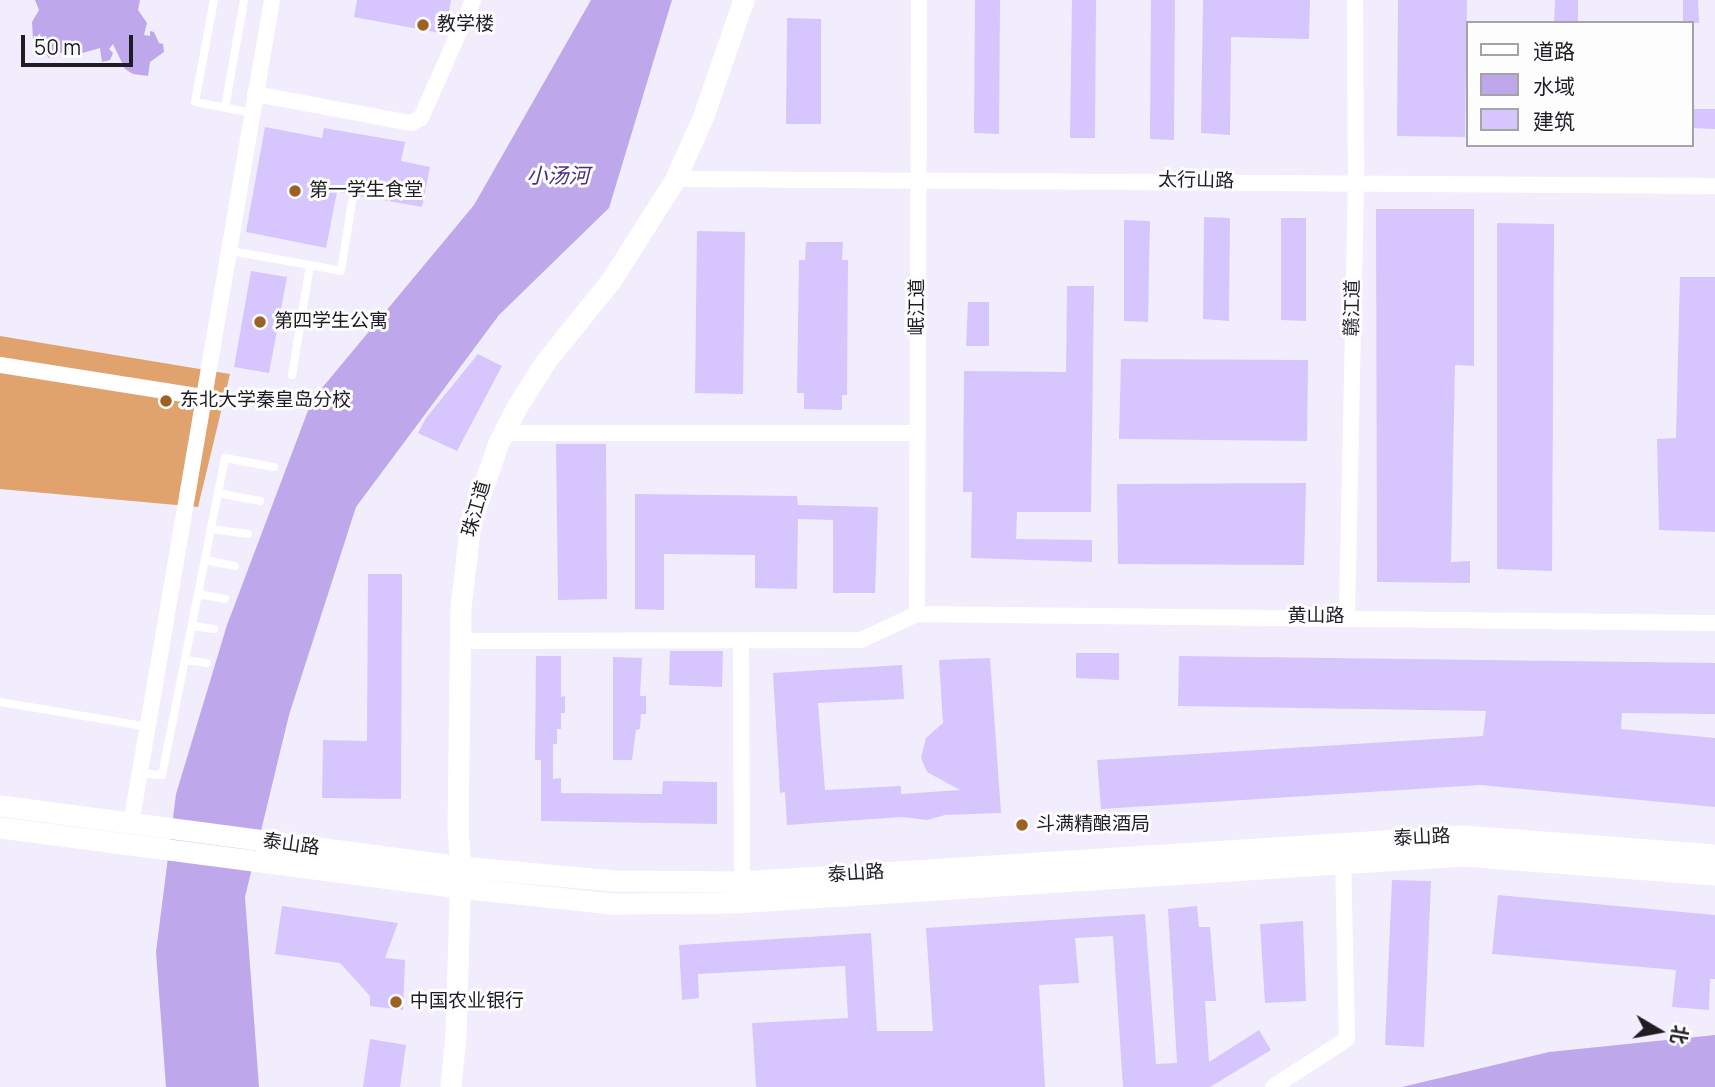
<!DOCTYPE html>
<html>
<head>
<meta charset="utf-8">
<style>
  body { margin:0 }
  #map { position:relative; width:1715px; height:1087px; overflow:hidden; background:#f2edfd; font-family:Manrope,"Noto Sans SC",sans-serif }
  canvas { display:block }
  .legend { position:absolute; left:1466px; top:21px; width:228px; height:126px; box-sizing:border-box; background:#fdfdfd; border:2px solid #a4a3a6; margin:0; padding:9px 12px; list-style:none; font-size:21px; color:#1f1d23 }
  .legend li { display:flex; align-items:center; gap:14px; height:35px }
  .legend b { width:35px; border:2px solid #a4a3a6 }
  .north { position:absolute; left:1624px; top:996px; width:70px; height:70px; -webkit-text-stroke:5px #fdfdfd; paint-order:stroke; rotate:100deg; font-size:19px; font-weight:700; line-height:28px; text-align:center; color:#1f1d23 }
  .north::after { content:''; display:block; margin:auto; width:24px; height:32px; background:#1f1d23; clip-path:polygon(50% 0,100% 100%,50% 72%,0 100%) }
  .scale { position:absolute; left:21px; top:35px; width:112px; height:32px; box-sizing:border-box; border:4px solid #1f1d23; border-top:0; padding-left:9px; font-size:21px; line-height:24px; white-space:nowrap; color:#1f1d23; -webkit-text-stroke:5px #fdfdfd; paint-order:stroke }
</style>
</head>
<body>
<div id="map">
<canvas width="1715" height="1087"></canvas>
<ul class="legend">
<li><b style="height:9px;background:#fff"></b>道路</li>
<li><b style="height:19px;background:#bfa7ec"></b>水域</li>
<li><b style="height:19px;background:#d7c5fd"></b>建筑</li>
</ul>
<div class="north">北</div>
<div class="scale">50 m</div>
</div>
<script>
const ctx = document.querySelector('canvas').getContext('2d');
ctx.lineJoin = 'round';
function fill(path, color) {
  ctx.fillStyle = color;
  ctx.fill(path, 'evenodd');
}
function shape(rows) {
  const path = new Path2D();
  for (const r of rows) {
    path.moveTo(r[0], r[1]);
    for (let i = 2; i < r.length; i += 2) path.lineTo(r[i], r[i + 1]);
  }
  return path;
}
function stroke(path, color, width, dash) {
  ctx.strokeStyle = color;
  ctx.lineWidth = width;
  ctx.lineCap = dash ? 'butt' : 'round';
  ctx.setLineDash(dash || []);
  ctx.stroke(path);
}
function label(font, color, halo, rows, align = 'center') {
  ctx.font = font + ' Manrope,"Noto Sans SC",sans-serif';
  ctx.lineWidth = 6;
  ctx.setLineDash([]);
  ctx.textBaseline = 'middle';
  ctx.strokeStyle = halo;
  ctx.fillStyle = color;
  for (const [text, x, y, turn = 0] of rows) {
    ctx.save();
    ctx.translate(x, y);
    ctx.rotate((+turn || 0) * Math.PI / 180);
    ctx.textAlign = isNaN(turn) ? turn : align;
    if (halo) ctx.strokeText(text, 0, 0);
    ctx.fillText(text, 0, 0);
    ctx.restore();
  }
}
fill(shape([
  [0,336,230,374,198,507,0,489]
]), '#e0a36e');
fill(shape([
  [35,0,140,0,138,10,147,23,144,35,150,36,150,31,154,32,159,43,163,44,164,52,150,62,148,76,133,74,125,69,113,44,109,49,113,53,110,60,102,62,100,48,79,54,67,50,49,58,33,39,32,22,39,10],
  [591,0,672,0,609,208,499,315,356,507,289,715,245,897,259,1087,166,1087,156,952,176,794,227,625,312,400,474,205],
  [1715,1035,1715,1087,1402,1087,1549,1052]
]), '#bfa7ec');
fill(shape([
  [357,0,451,0,445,34,354,17],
  [975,0,1000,0,999,134,974,133],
  [1072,0,1096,0,1095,138,1070,138],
  [1151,0,1175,0,1174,140,1150,139],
  [1203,0,1310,0,1309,39,1231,37,1230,135,1201,133],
  [1398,0,1467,0,1465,137,1397,136],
  [1555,0,1578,0,1578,23,1554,23],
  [1683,0,1698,0,1699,23,1683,23],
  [787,18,821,19,821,124,786,124],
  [1692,109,1715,109,1715,129,1692,128],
  [265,127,322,138,324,128,405,142,401,161,430,167,422,207,337,192,326,248,246,232],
  [1376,209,1474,209,1474,366,1455,365,1451,562,1470,561,1470,583,1377,582],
  [1204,217,1230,218,1229,321,1203,319],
  [1281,218,1306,218,1306,321,1281,320],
  [1124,220,1150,221,1148,322,1124,321],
  [1497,223,1554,224,1552,571,1497,569],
  [697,231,745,232,743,394,695,393],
  [806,242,843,242,842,260,848,260,847,395,842,395,842,410,804,409,804,393,797,393,799,260,805,260],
  [251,271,287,277,269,373,234,367],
  [1680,277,1715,277,1715,532,1659,530,1657,439,1676,438],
  [1067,286,1094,286,1091,512,1017,512,1016,539,1092,540,1092,562,971,558,972,492,963,492,964,371,1066,372],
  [968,302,989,302,989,346,966,346],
  [478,354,502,366,457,451,418,433,426,418],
  [1121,359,1308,360,1307,441,1119,439],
  [556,444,606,444,607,599,558,600],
  [1306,483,1304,565,1118,564,1117,484],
  [635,494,797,496,798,505,878,507,875,593,833,593,833,520,798,519,797,589,755,588,755,555,664,554,664,610,635,609],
  [368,574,402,574,401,799,322,798,323,740,367,741],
  [670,651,723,651,722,687,669,685],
  [1076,653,1119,653,1119,680,1076,678],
  [536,656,561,656,561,697,565,696,565,713,561,713,561,729,557,729,557,744,553,744,553,779,561,778,561,793,662,794,663,781,717,782,717,824,541,821,541,760,535,760],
  [1179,656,1715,663,1715,714,1622,713,1621,729,1715,738,1715,807,1480,785,1101,809,1097,760,1483,736,1486,711,1178,706],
  [613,657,642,658,640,696,646,696,646,714,641,714,640,729,636,730,632,760,613,760],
  [990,658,1001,813,945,815,927,820,902,817,787,825,785,792,780,793,773,673,902,665,904,699,818,703,825,790,901,786,901,794,960,790,927,772,921,758,926,738,943,723,939,660],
  [1392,880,1431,881,1424,1047,1385,1045],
  [1498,895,1715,915,1715,979,1710,979,1709,1010,1672,1007,1676,970,1492,954],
  [282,906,398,923,385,958,405,960,403,1010,370,1006,370,996,340,963,275,954],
  [1197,906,1199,927,1210,927,1216,1001,1205,1001,1209,1062,1259,1030,1271,1050,1210,1087,1123,1087,1113,936,1075,938,1079,983,1039,985,1045,1087,756,1087,752,1023,848,1018,845,966,698,974,699,998,682,1000,679,945,871,933,877,1031,933,1031,926,928,1145,914,1156,1064,1177,1063,1168,909],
  [1303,921,1306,1001,1265,1003,1260,924],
  [370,1039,406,1045,400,1087,363,1087]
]), '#d7c5fd');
stroke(shape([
  [214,0,195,102,252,113],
  [225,108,244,0],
  [230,251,310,265,292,375],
  [310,265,341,271,352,202],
  [218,493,260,501],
  [211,529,248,534],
  [205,560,235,566],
  [198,594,225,599],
  [192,626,214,629],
  [185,660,207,663],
  [0,702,149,727],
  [141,773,162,775,225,458,274,467]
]), '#fff', 8);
stroke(shape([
  [255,94,411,123,421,118,473,0],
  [676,179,1715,186],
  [0,365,203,397],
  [504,433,918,433],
  [917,614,919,0],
  [1347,617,1356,183,1355,0],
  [460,641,861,640,917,614,1715,623],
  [741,641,742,882],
  [131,824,272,0],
  [1273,1087,1347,1039,1343,855]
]), '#fff', 16);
stroke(shape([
  [0,806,461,867,613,881,742,882,1463,836,1715,855],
  [0,828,460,888,613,904,735,903,1463,856,1715,875],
  [451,1087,456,1035,461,867,458,830,461,607,471,523,499,443,518,406,546,362,612,280,676,179,704,116,744,0]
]), '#fff', 21);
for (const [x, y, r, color] of [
  [423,25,7,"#9e6124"],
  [295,191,7,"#9e6124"],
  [260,322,7,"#9e6124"],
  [166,401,7,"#9e6124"],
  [1022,825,7,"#9e6124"],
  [396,1002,7,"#9e6124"]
]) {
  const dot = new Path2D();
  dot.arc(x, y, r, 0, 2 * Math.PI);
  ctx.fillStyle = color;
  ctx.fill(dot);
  stroke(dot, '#fdfdfd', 2.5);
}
label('19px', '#1f1d23', '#fdfdfd', [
  ["教学楼",437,25],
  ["第一学生食堂",309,191],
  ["第四学生公寓",274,322],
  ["东北大学秦皇岛分校",180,401],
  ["斗满精酿酒局",1036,825],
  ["中国农业银行",410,1002]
], 'left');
label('19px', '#1f1d23', '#fdfdfd', [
  ["太行山路",1196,181,1],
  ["岷江道",918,307,-90],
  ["赣江道",1353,308,-89],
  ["珠江道",477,509,-74],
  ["黄山路",1316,617],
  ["泰山路",1422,838,-3],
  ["泰山路",291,845,8],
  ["泰山路",856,874,-4]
]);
label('italic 21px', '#4e2c7c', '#fdfdfd', [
  ["小汤河",558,177]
]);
</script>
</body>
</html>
